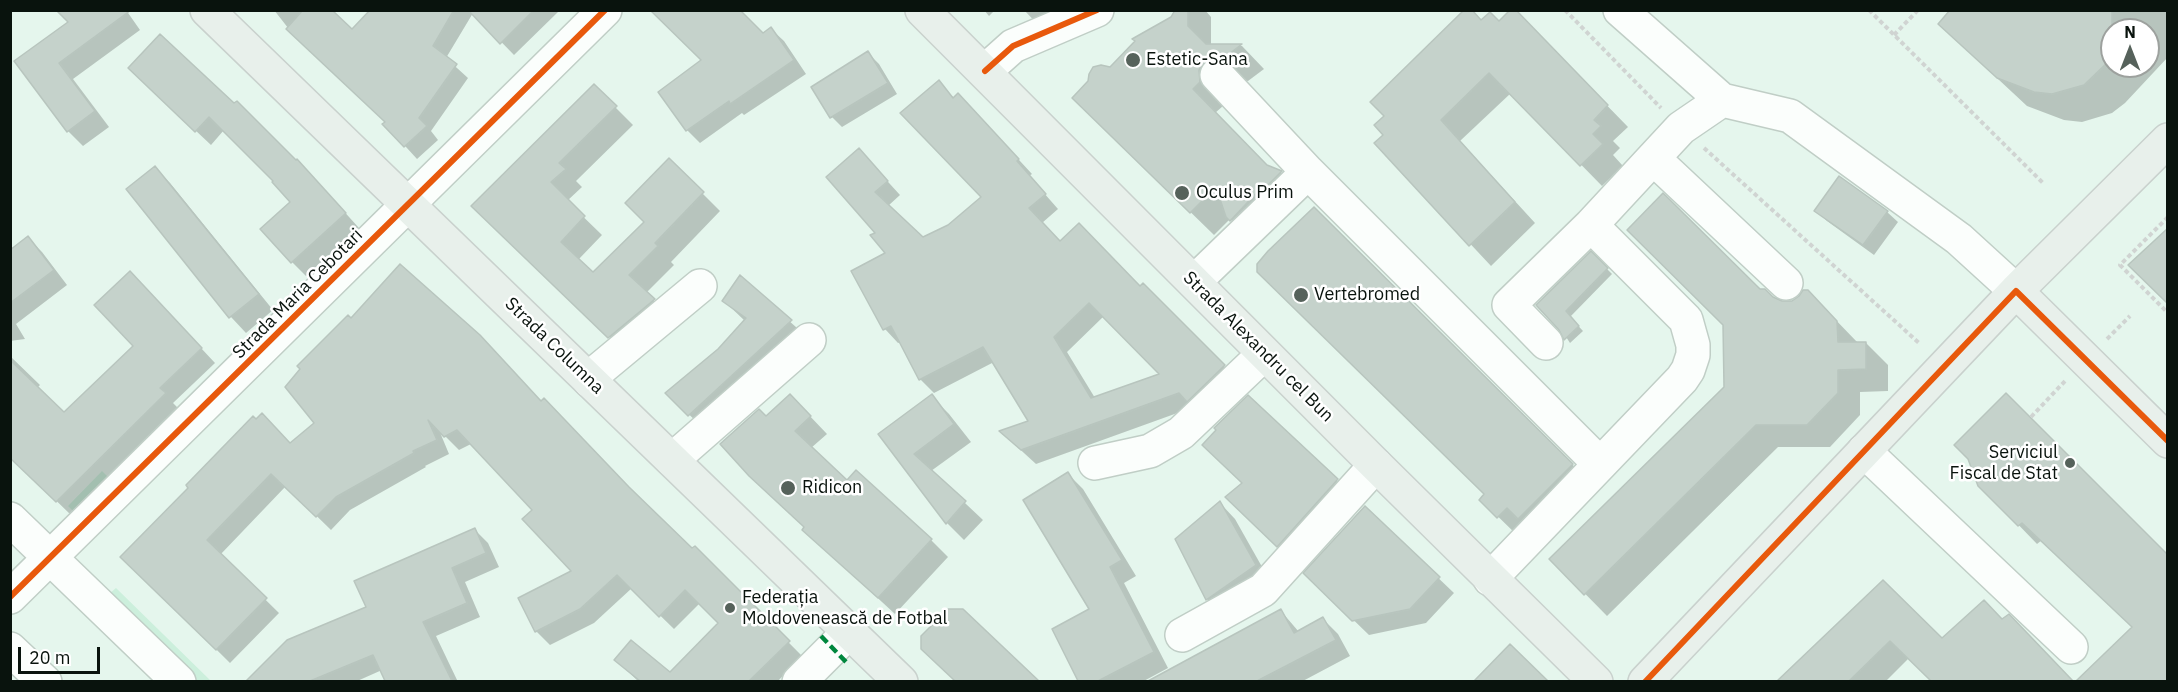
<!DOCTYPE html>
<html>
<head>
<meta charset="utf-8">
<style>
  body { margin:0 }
  #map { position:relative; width:2178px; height:692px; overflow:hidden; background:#e5f6ed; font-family:"IBM Plex Sans",sans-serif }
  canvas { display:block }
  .frame { position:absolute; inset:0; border:12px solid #09130d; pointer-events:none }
  .north { position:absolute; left:2100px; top:18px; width:60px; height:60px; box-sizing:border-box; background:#fff; border:2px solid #9da19e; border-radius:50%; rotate:0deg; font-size:16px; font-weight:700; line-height:24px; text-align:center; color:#09130d }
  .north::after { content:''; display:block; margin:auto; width:21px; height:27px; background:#56625b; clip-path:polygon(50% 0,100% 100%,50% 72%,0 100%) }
  .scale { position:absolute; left:18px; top:647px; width:82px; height:27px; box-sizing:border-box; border:3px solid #09130d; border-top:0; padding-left:8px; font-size:18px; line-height:21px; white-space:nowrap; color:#09130d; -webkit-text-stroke:4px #fff; paint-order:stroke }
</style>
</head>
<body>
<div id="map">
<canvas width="2178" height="692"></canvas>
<div class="frame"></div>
<div class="north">N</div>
<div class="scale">20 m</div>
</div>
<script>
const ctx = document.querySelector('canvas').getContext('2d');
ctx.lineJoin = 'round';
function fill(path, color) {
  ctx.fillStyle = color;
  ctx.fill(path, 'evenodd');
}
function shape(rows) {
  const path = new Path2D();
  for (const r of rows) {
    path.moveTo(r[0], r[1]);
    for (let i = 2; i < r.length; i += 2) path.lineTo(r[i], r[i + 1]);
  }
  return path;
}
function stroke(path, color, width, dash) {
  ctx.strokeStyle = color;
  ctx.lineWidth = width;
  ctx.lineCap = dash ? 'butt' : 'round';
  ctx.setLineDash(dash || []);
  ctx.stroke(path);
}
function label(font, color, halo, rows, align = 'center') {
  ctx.font = font + ' "IBM Plex Sans",sans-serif';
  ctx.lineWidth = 5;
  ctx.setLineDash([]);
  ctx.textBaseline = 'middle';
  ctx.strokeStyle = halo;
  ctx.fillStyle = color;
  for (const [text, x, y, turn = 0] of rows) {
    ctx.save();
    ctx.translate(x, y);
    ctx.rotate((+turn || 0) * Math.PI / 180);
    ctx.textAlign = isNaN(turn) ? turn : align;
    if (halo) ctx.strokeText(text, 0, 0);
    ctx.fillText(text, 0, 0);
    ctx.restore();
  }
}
fill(shape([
  [102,471,110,479,76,514,68,506],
  [116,588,211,681,197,681,109,594]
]), '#ccefdc');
fill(shape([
  [126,10,140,30,73,79,109,127,83,146,68,131,17,62],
  [274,10,330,10,352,31,372,10,558,12,514,55,473,13,446,58,468,78,431,131,438,140,417,159,385,124,387,122,292,33],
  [984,10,995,10,989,16],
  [1024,10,1092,10,1044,31],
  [1177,10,1205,10,1211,17,1211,46,1242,46,1264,69,1248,81,1238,80,1222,94,1223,106,1215,113,1268,167,1281,173,1304,196,1254,243,1230,219,1214,235,1097,121,1110,68,1172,18],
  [1514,10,1628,127,1613,141,1620,148,1613,155,1623,166,1602,186,1511,93,1460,141,1535,223,1491,266,1376,143,1482,22,1499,23],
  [1952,10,2168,10,2168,57,2125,103,2112,113,2082,122,2064,120,2027,106,1969,52],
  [2112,30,2148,30,2148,66,2112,66],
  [771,29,784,41,806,74,744,115,742,113,700,143,687,130,763,35],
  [868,53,879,64,897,94,842,127,832,117],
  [144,82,296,162,311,175,359,228,306,276,292,262,292,202,275,181,224,130,211,145],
  [938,82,955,99,972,109,1032,174,1029,176,1058,209,1042,223,1060,242,1141,288,1143,285,1238,380,1194,407,1036,464,1001,432,1030,421,994,362,934,393,920,379,901,342,898,343,885,329,887,253,877,233,859,150,900,195,888,206,922,239,949,227,983,197],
  [1104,316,1162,375,1095,398,1067,352],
  [594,86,633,125,576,181,582,187,567,201,602,235,578,260,593,274,646,223,669,160,720,211,671,262,674,265,646,293,671,318,627,354,490,223],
  [155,168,170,183,273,310,246,333,231,317,128,190],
  [1314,209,1593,485,1519,537,1481,500,1486,495],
  [1816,211,1887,212,1898,222,1874,255,1827,221],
  [28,238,42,252,67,285,16,324,25,339,10,341,10,252],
  [1591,253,1612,274,1570,317,1583,331,1570,343,1561,329,1538,305],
  [741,278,806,336,705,430,667,393,720,350,745,321,724,301],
  [144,287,215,363,173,403,178,408,71,515,10,456,10,356,40,385,37,388,64,414,135,346],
  [1759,290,1782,303,1830,314,1858,343,1866,343,1888,365,1888,391,1860,392,1860,415,1830,447,1778,447,1607,616,1551,559,1726,387],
  [931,396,949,414,971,442,931,471,983,520,964,540,947,523,880,434],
  [542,403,692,550,695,548,802,656,777,682,639,682,616,660,670,674,721,623,700,603,674,629,632,588,594,623,550,645,536,631,574,571,534,510,471,444,459,450,439,430,449,454,425,466,426,467,350,510,331,530,286,486,220,555,279,613,230,663,123,557,291,445,316,423],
  [807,413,827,434,811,448,847,482,931,540,948,557,895,614,804,530,806,528,766,418],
  [1068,474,1083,489,1136,576,1124,583,1168,668,1142,682,1080,682,1054,629,1091,610],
  [1337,481,1352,496,1293,561,1227,497,1244,483],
  [1980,485,2168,557,2168,682,2078,682,2134,628,2042,540,2037,544],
  [1220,503,1235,519,1270,581,1222,614,1207,599],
  [1365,508,1454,593,1426,623,1369,635,1305,573],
  [475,530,488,543,499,567,465,582,480,617,436,636,458,682,387,682,382,670,355,682,248,682,288,642,368,608],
  [1883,582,1942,640,2003,621,2027,634,2072,682,1933,682,1909,658,1885,682,1779,682],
  [962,610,1037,682,956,682,922,648],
  [1281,611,1299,632,1323,619,1338,634,1350,656,1301,682,1180,682,1173,669],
  [1510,646,1546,682,1475,682]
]), '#0003');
const building = shape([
  [56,10,131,10,59,63,95,111,67,132,14,61,68,22,56,10],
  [303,10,332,10,352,29,370,10,454,10,433,46,457,64,419,118,427,126,404,147,382,124,385,122,286,29,303,10],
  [468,10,534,10,500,44,468,10],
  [650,10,740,10,763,33,771,27,794,60,730,104,729,101,686,131,658,92,701,60,650,10],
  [1175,10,1188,10,1188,26,1206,44,1242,44,1224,58,1213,57,1205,61,1199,70,1200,82,1193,89,1267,165,1282,171,1265,188,1261,188,1230,221,1226,217,1216,187,1190,213,1072,98,1088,81,1089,74,1093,67,1101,65,1110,67,1135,41,1132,39,1171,17,1175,10],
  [1464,10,1472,10,1481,20,1490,12,1499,21,1510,10,1516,10,1608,105,1594,120,1601,126,1593,134,1603,144,1580,166,1489,73,1441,120,1515,202,1469,246,1374,143,1383,135,1374,125,1384,116,1370,102,1464,10],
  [1950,10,2112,10,2112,58,2084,85,2052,94,2034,92,1997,78,1938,24,1950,10],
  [160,34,234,103,237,101,296,160,297,159,346,213,291,263,260,229,290,202,272,182,273,181,209,117,195,132,128,68,160,34],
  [868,51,888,83,830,118,811,87,868,51],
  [939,80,953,98,958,93,1019,159,1017,161,1046,194,1029,208,1060,241,1079,223,1140,286,1143,283,1225,365,1187,402,1179,393,1021,450,999,431,1028,421,983,347,919,380,891,326,883,330,851,271,885,253,870,235,875,233,826,177,859,148,888,181,875,192,923,237,948,225,981,197,900,113,939,80],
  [1089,303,1159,374,1091,398,1054,337,1089,303],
  [594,84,617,106,559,163,566,169,551,182,585,216,561,242,593,272,644,222,625,203,669,158,704,192,655,243,658,246,629,275,655,299,608,338,471,206,594,84],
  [155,166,259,294,229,318,126,189,155,166],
  [1839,176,1888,211,1863,245,1814,211,1839,176],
  [1663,193,1760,289,1765,289,1773,297,1782,301,1792,301,1799,296,1803,290,1808,290,1837,321,1838,342,1866,342,1866,369,1838,370,1838,393,1807,425,1756,425,1584,595,1549,559,1724,387,1723,325,1627,230,1663,193],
  [1314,207,1573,464,1518,519,1507,508,1497,518,1479,500,1484,494,1257,272,1257,264,1268,251,1314,207],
  [2168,228,2168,304,2128,265,2168,228],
  [28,236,54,270,10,303,10,250,28,236],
  [1591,251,1608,268,1566,311,1579,326,1564,340,1559,330,1536,305,1591,251],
  [400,264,480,335,541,401,544,398,629,487,692,548,695,546,790,641,749,681,640,681,614,660,631,640,670,672,718,623,685,590,659,617,617,575,580,609,535,632,518,598,571,571,522,519,532,510,457,430,444,437,428,420,437,440,413,451,414,453,336,497,316,517,271,474,207,540,267,598,216,650,120,557,188,488,186,485,253,416,256,419,262,413,290,443,314,423,285,387,300,369,297,366,348,315,351,318,400,264],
  [130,271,202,348,160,388,166,393,56,502,10,458,10,360,64,412,133,346,94,305,130,271],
  [740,275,792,320,688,416,665,393,718,349,746,318,722,301,740,275],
  [2006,393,2168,555,2168,681,2076,681,2132,627,2022,523,2018,526,1978,486,1968,459,1954,445,2006,393],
  [790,394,811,416,795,431,847,480,856,470,932,539,878,598,802,530,804,527,749,476,720,444,759,409,766,416,790,394],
  [932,394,954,424,914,454,966,501,946,524,878,434,932,394],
  [1248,395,1338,479,1277,547,1225,497,1242,483,1202,445,1216,430,1214,428,1248,395],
  [1068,472,1122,560,1110,567,1154,652,1098,681,1078,681,1052,629,1089,609,1023,500,1068,472],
  [1220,501,1256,565,1206,600,1175,539,1220,501],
  [1365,506,1440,577,1410,609,1352,621,1303,573,1365,506],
  [475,528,486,553,452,568,467,603,423,622,452,681,385,681,373,655,310,681,246,681,287,640,366,607,354,581,475,528],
  [1883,580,1942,638,1984,600,2002,619,2009,614,2073,681,1931,681,1890,641,1849,681,1777,681,1883,580],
  [948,609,963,609,1039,681,955,681,921,649,921,636,948,609],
  [1281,609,1294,633,1323,617,1336,640,1257,681,1148,681,1281,609],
  [1510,644,1548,681,1474,681,1510,644]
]);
fill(building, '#c5d2cb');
stroke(building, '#b8c5be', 1.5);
const minor = shape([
  [1620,10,1722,100],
  [985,71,1013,46,1097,10],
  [1217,75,1308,172,1600,464],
  [1653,158,1786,283],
  [1194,282,1308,172],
  [1546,343,1509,305,1591,225],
  [590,381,600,369,700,286],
  [1864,451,2071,647],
  [672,460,809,340],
  [1095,463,1150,451,1181,433,1264,354],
  [10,519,179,682],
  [1490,579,1682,379,1688,370,1693,355,1693,345,1686,320,1591,225,1681,128,1722,100,1790,116,1959,239,2016,291],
  [10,597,605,10],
  [1182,635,1263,590,1376,465],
  [10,649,45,682],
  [799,682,850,631]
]);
const major = shape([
  [207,10,901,682],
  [922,10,1376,465,1596,682],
  [2016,291,2168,441],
  [1645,682,2016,291,2168,140]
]);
stroke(minor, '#c0cec6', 36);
stroke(major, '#c9d1cd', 36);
stroke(shape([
  [1565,10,1661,108],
  [1869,10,2043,183],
  [1894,35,1918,10],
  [1704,148,1919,343],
  [2168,217,2120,265,2168,313],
  [2107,339,2130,316],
  [2031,417,2065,381]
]), '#d0d4d2', 4, [4.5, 3]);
stroke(minor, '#fbfefc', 33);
stroke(major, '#e8f0eb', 33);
stroke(shape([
  [821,636,847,663]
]), '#00873e', 4.5, [9, 4.5]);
stroke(shape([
  [985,71,1013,46,1097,10],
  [10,597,605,10],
  [1645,682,2016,291,2168,441]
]), '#e8590c', 6);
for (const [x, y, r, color] of [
  [1133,60,8,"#56625b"],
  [1182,193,8,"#56625b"],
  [1301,295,8,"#56625b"],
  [2070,463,6,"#56625b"],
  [788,488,8,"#56625b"],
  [730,608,6,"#56625b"]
]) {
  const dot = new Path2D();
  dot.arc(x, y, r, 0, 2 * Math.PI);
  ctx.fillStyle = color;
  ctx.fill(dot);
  stroke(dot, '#fff', 2);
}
label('18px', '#09130d', '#fff', [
  ["Estetic-Sana",1146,60],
  ["Oculus Prim",1196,193],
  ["Vertebromed",1314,295],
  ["Serviciul",2058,453,"right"],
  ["Fiscal de Stat",2058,474,"right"],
  ["Ridicon",802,488],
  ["Federația",742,598],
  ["Moldovenească de Fotbal",742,619]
], 'left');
label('18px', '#09130d', '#fff', [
  ["Strada Maria Cebotari",298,294,-45],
  ["Strada Columna",554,346,44],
  ["Strada Alexandru cel Bun",1258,347,45]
]);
</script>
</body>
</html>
